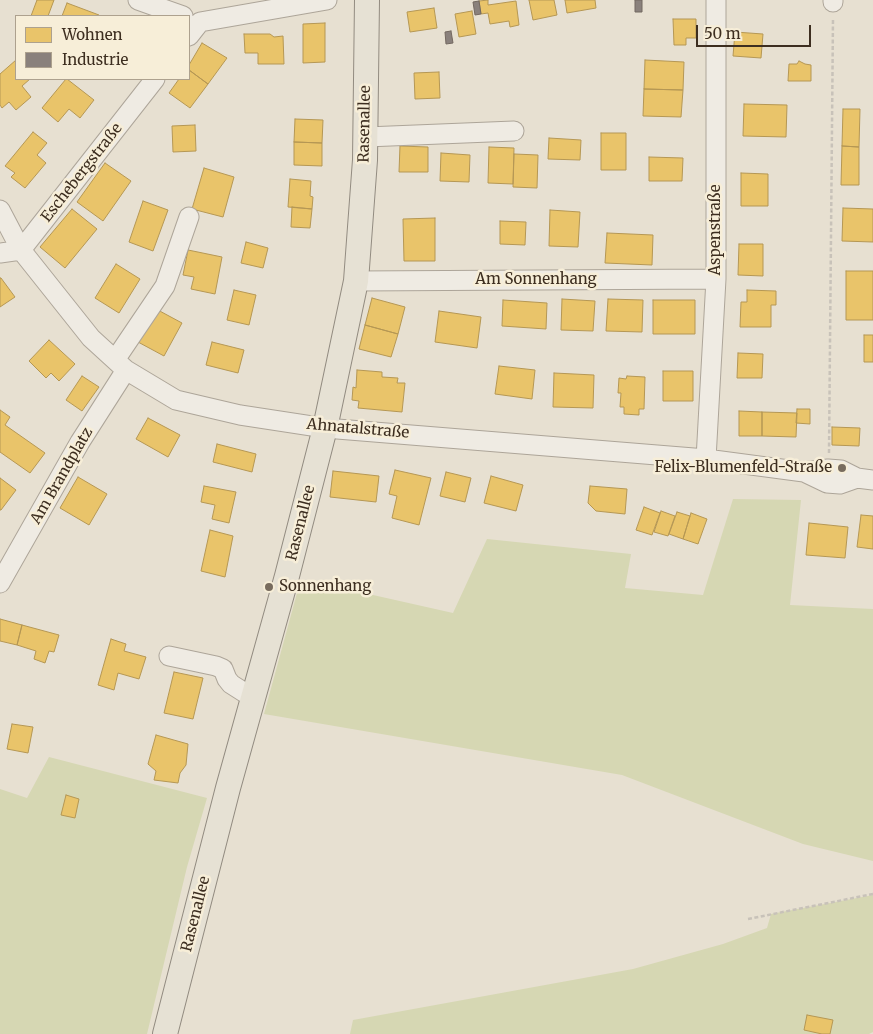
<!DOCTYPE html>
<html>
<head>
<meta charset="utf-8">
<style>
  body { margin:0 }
  #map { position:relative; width:873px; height:1034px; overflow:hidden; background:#e7e0d1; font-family:Merriweather,serif }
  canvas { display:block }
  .legend { position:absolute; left:15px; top:15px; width:175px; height:65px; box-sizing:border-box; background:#f7eed8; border:1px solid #ada18e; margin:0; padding:6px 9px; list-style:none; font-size:15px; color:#3d2e20 }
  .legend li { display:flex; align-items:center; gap:10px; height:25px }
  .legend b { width:25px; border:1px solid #ada18e }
  .scale { position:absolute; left:696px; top:25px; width:115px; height:22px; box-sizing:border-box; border:2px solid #3d2e20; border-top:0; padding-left:6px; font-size:15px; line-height:18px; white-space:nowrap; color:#3d2e20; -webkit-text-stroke:4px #f7eed8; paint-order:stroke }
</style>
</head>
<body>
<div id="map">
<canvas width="873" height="1034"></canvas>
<ul class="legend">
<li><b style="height:14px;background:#e9c46a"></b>Wohnen</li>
<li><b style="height:14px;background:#8a817c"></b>Industrie</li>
</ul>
<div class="scale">50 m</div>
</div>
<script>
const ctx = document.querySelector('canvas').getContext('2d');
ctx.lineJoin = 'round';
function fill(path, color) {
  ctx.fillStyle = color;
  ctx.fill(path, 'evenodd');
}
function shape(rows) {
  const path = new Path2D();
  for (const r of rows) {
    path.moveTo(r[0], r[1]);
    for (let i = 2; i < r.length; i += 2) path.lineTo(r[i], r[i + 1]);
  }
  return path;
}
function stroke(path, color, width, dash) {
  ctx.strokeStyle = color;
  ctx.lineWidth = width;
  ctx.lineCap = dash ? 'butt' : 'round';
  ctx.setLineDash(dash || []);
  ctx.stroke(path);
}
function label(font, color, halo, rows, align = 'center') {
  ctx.font = font + ' Merriweather,serif';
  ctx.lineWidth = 5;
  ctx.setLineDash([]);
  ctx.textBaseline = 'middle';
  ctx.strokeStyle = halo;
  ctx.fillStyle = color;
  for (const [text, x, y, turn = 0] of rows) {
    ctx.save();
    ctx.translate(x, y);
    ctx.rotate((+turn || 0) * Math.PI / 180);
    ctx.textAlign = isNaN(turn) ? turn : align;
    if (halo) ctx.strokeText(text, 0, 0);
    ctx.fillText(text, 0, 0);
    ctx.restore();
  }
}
fill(shape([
  [733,499,801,500,790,605,873,609,873,861,803,844,622,775,264,714,300,582,333,586,453,613,487,539,631,554,625,588,703,595],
  [49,757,207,798,187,867,147,1034,0,1034,0,789,27,798],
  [873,895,873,1032,869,1034,350,1034,353,1020,633,969,723,944,767,928,771,914]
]), '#d6d7b3');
const homes = shape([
  [37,0,54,0,48,16,31,16,37,0],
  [488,0,488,5,516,1,519,25,510,27,509,21,490,24,488,13,481,14,479,1,488,0],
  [529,0,554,0,557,15,533,20,529,0],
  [565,0,595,0,596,8,567,13,565,0],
  [67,3,99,15,99,16,62,16,67,3],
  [434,8,437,28,410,32,407,12,434,8],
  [472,11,476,34,459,37,455,14,472,11],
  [673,19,696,19,696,38,686,38,686,45,674,45,673,19],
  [325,23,325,62,303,63,303,24,325,23],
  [735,32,763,34,761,58,733,56,735,32],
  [244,34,270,34,274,37,283,36,284,64,258,64,258,53,245,53,244,34],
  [202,43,227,58,208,84,189,70,189,65,202,43],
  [16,60,16,79,30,79,22,86,31,97,16,110,9,102,2,108,0,105,0,74,16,60],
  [645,60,684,62,683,90,644,89,645,60],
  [799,61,805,64,811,65,811,81,788,81,789,64,797,64,799,61],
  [189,70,208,84,190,108,169,93,179,79,189,79,189,70],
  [439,72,440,98,415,99,414,73,439,72],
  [66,79,67,79,94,100,80,118,69,109,58,122,42,108,66,79],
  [644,89,683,90,681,117,643,116,644,89],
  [744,104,787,105,786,137,743,136,744,104],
  [843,109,860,109,859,147,842,146,843,109],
  [295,119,323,120,322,143,294,142,295,119],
  [195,125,196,151,173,152,172,126,195,125],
  [33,132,47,143,37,155,46,163,25,188,11,177,15,173,5,166,33,132],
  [601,133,626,133,626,170,601,170,601,133],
  [549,138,581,140,580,160,548,159,549,138],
  [294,142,322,143,322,166,294,165,294,142],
  [400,146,428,147,428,172,399,172,400,146],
  [842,146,859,147,859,185,841,185,842,146],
  [489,147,514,148,513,184,488,183,489,147],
  [441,153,470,155,469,182,440,181,441,153],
  [514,154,538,155,537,188,513,187,514,154],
  [649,157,683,158,682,181,649,181,649,157],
  [105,163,131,181,103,221,77,202,105,163],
  [204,168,234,177,223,217,192,209,204,168],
  [741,173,768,174,768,206,741,206,741,173],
  [290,179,311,181,310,196,313,197,312,209,288,207,290,179],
  [143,201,168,210,153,251,129,242,143,201],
  [292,207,312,209,310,228,291,227,292,207],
  [843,208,873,209,873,242,842,241,843,208],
  [72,209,97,229,65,268,40,247,72,209],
  [550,210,580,212,578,247,549,246,550,210],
  [435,218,435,261,404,261,403,219,435,218],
  [500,221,526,222,525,245,500,244,500,221],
  [607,233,653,235,652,265,605,263,607,233],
  [246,242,268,248,263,268,241,263,246,242],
  [739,244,763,244,763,276,738,275,739,244],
  [188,250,222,257,215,294,191,289,194,277,183,275,188,250],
  [116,264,140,279,119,313,95,298,116,264],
  [846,271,873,271,873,320,846,320,846,271],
  [0,278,1,278,15,297,0,307,0,278],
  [234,290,256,295,249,325,227,320,234,290],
  [747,290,776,291,776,305,771,305,771,327,740,327,741,302,747,302,747,290],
  [372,298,405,307,398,334,365,325,372,298],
  [562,299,595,301,593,331,561,330,562,299],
  [608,299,643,300,642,332,606,331,608,299],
  [503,300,547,303,546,329,502,326,503,300],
  [653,300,695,300,695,334,653,334,653,300],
  [156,309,182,323,164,356,138,342,156,309],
  [439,311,481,317,477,348,435,342,439,311],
  [365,325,398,334,391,357,359,349,365,325],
  [864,335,873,335,873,362,864,362,864,335],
  [49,340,75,364,59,381,51,373,46,378,29,361,49,340],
  [212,342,244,350,238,373,206,365,212,342],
  [738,353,763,354,762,378,737,378,738,353],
  [499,366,535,370,532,399,495,394,499,366],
  [357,370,382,372,382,377,398,378,397,383,405,383,402,412,358,408,359,401,352,400,353,387,356,388,357,370],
  [663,371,693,371,693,401,663,401,663,371],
  [554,373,594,375,593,408,553,407,554,373],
  [82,376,99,387,82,411,66,400,82,376],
  [627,376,645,377,644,409,639,409,639,415,624,414,624,407,620,407,621,393,618,393,619,378,626,379,627,376],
  [797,409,810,409,810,424,796,423,797,409],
  [0,410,10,417,5,425,45,453,30,473,0,452,0,410],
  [739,411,762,412,762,436,739,436,739,411],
  [762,412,797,413,796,437,762,436,762,412],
  [148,418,180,435,168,457,136,439,148,418],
  [832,427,860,428,859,446,832,445,832,427],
  [217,444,256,454,252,472,213,462,217,444],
  [395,470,431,478,419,525,392,518,397,496,389,494,395,470],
  [333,471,379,476,376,502,330,497,333,471],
  [446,472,471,478,465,502,440,496,446,472],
  [491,476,523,485,516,511,484,503,491,476],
  [78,477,107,494,89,525,60,508,78,477],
  [0,478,16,490,1,510,0,510,0,478],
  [204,486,236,492,229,523,212,519,215,505,201,502,204,486],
  [590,486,627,489,625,514,596,511,588,503,590,486],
  [644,507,660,513,652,535,636,530,644,507],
  [661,511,675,516,668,536,654,532,661,511],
  [677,512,690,516,683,539,669,534,677,512],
  [691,513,707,519,698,544,683,539,691,513],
  [861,515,873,516,873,549,857,547,861,515],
  [809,523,848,527,845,558,806,555,809,523],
  [210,530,233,536,225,577,201,571,210,530],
  [0,619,22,625,17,645,0,641,0,619],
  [22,625,59,635,54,652,49,651,45,663,34,659,36,651,17,645,22,625],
  [111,639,126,644,124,651,146,657,139,679,118,673,114,690,98,685,111,639],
  [174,672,203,678,193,719,164,713,174,672],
  [12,724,33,727,28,753,7,749,12,724],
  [156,735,188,744,186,765,180,773,178,783,154,780,156,771,148,764,156,735],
  [66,795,79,799,75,818,61,815,66,795],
  [807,1015,833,1020,830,1034,822,1034,804,1030,807,1015]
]);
fill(homes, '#e9c46a');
stroke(homes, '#b59754', 1);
const industry = shape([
  [635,0,642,0,642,12,635,12,635,0],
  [479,1,481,14,475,15,473,2,479,1],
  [451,31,453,43,446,44,445,32,451,31]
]);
fill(industry, '#8a817c');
stroke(industry, '#736860', 1);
const minor = shape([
  [138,0,183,16],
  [833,2,833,0],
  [189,36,200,22,327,0],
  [366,137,514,131],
  [0,210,21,250,91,338,126,370,176,400,240,415,325,428,706,459,804,472,828,469,841,470,857,478,873,480],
  [0,253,21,250,155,79],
  [356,281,716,279],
  [115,360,165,286,189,217],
  [706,459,716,279,716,0],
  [804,472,827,483,840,484,857,478],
  [0,583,80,442,126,370],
  [169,656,216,666,223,669,227,679,231,684,253,698]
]);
const major = shape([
  [165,1034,228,788,287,576,325,428,356,281,365,160,367,0]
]);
stroke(minor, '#ada599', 21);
stroke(major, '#928b80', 26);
stroke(shape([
  [829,453,833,18],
  [748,919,873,894]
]), '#c8c2b9', 2.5, [4, 2.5]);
stroke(minor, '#efebe3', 19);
stroke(major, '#e6e1d4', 24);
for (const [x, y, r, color] of [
  [842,468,5,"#786c5e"],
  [269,587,5,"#786c5e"]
]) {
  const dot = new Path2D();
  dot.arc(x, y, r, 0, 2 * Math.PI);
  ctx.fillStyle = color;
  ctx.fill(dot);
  stroke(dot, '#f7eed8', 2);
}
label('15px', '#3d2e20', '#f7eed8', [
  ["Rasenallee",365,124,-89],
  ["Eschebergstraße",82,173,-52],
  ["Aspenstraße",716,230,-90],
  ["Am Sonnenhang",536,280],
  ["Ahnatalstraße",358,429,5],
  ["Am Brandplatz",62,476,-60],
  ["Rasenallee",301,523,-76],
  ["Rasenallee",196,914,-76]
]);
label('15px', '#3d2e20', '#f7eed8', [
  ["Felix-Blumenfeld-Straße",832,468],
  ["Sonnenhang",279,587,"left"]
], 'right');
</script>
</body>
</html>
